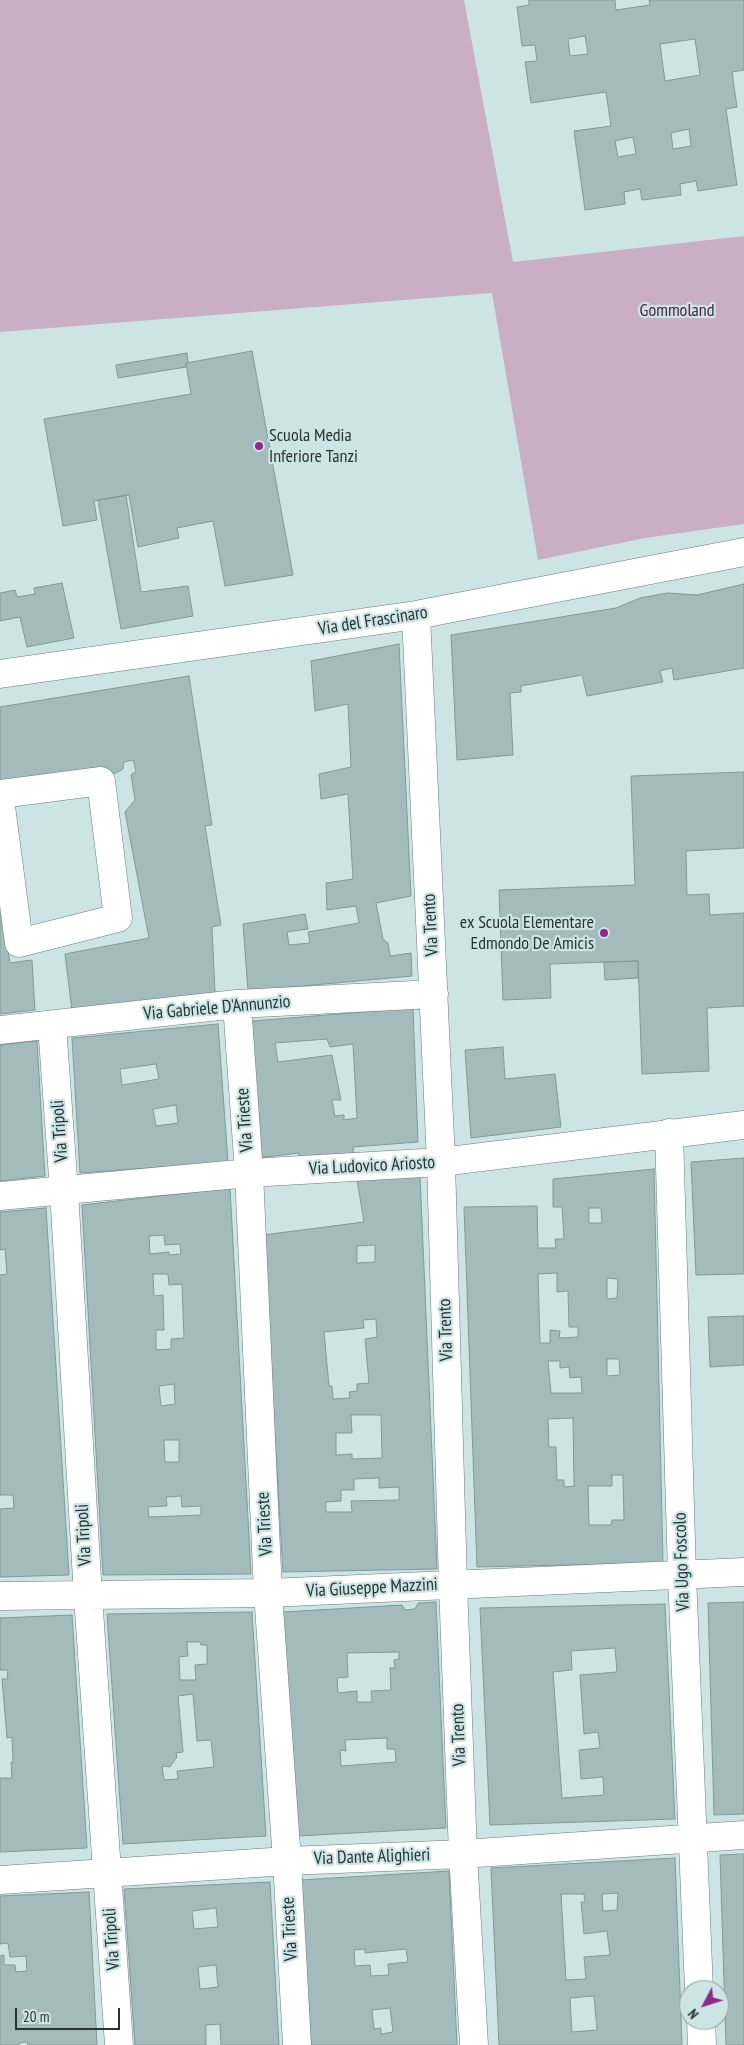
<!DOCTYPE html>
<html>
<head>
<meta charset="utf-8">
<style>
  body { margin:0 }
  #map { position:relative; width:744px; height:2045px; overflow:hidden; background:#cce5e4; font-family:"PT Sans Narrow",sans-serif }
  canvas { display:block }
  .north { position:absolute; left:679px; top:1980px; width:50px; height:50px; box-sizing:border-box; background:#cce5e4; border:1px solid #8b9e9d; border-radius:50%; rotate:230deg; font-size:14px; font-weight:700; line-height:20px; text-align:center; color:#293333 }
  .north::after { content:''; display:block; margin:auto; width:18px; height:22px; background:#91278b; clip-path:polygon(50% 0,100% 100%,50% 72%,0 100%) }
  .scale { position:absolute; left:15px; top:2008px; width:105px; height:22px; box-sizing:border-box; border:2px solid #293333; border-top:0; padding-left:6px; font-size:15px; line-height:18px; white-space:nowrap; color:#293333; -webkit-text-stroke:4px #cce5e4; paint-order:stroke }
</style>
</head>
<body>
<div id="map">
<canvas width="744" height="2045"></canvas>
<div class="north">N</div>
<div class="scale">20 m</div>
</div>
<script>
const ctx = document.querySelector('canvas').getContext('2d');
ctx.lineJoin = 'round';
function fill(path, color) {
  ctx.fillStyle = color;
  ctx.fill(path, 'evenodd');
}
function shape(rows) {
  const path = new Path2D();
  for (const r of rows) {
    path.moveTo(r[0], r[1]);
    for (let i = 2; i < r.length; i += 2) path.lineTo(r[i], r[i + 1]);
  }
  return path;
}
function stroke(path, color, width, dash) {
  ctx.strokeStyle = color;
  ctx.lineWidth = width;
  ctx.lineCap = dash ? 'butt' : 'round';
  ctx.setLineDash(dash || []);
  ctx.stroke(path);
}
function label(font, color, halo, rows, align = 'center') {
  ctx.font = font + ' "PT Sans Narrow",sans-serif';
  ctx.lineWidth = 4.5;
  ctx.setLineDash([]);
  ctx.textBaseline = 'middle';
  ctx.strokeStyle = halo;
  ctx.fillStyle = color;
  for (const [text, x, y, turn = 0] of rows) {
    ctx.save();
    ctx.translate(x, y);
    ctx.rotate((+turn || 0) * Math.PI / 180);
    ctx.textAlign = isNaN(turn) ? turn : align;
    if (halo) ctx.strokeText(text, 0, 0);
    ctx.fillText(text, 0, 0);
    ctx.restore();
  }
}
fill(shape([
  [0,0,464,0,513,262,744,236,744,524,645,538,538,560,492,293,0,332]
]), '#caaec6');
const building = shape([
  [529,0,615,0,616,10,650,5,649,0,744,0,744,70,732,72,737,107,726,109,737,185,698,191,696,181,680,184,681,195,642,200,640,189,624,192,625,204,585,210,574,131,611,126,606,92,531,103,525,62,537,61,535,45,522,46,517,7,529,5,529,0],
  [585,36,588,54,570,56,568,39,585,36],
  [695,39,700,75,665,81,660,44,695,39],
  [689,129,691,146,673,149,671,133,689,129],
  [633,137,636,154,618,157,615,141,633,137],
  [252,351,293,575,225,586,213,521,177,528,179,538,138,547,129,495,94,501,97,520,63,526,44,419,191,394,186,363,252,351],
  [187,353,188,362,186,363,186,367,118,378,116,365,187,353],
  [126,495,141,592,188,586,193,616,121,629,98,500,126,495],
  [62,583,74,638,27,647,20,617,0,621,0,593,15,590,17,597,35,594,34,588,62,583],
  [744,584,744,668,674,680,672,668,660,671,663,682,587,696,582,675,521,686,521,692,510,693,513,755,457,760,451,635,616,608,640,598,668,593,697,595,744,584],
  [399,644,411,896,376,903,383,939,388,943,390,956,411,953,412,976,248,991,243,924,305,914,308,929,287,932,289,945,310,943,308,932,359,923,356,906,327,910,326,883,353,879,348,794,321,799,319,774,351,767,348,704,315,711,311,661,399,644],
  [189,676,212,825,205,826,221,925,212,927,215,993,72,1011,65,954,149,938,125,812,135,800,131,775,136,771,133,760,124,762,123,769,116,773,0,792,0,707,189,676],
  [744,772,744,848,686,851,687,895,709,894,710,915,744,913,744,1006,707,1008,709,1071,642,1074,638,961,550,964,551,998,503,1000,499,890,635,885,631,776,744,772],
  [0,914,2,914,10,963,32,960,35,1010,0,1014,0,914],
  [638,961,638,978,605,980,604,962,638,961],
  [413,1008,418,1142,353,1147,354,1161,300,1164,299,1153,258,1158,252,1021,413,1008],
  [327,1039,330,1047,353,1044,357,1118,344,1120,344,1115,335,1116,332,1100,341,1100,332,1055,278,1062,275,1043,327,1039],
  [218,1024,228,1162,80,1173,72,1038,218,1024],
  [156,1064,159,1079,122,1085,120,1069,156,1064],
  [176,1105,178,1123,156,1126,153,1109,176,1105],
  [37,1041,45,1176,0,1181,0,1045,37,1041],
  [503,1047,505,1079,555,1074,561,1127,471,1138,465,1050,503,1047],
  [744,1158,744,1274,696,1275,691,1162,744,1158],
  [654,1169,663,1563,477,1567,464,1207,537,1206,538,1248,556,1248,555,1239,564,1239,562,1207,553,1207,553,1179,654,1169],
  [589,1208,601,1208,602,1223,589,1223,589,1208],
  [557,1273,557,1292,568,1291,569,1327,578,1327,578,1337,559,1338,560,1331,550,1330,550,1343,540,1343,538,1274,557,1273],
  [607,1278,618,1279,617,1298,607,1299,607,1278],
  [607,1359,619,1359,620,1375,607,1376,607,1359],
  [548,1361,560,1361,560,1368,569,1367,570,1378,581,1377,582,1393,551,1393,548,1361],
  [573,1418,574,1486,564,1487,564,1480,557,1480,556,1447,549,1447,548,1419,573,1418],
  [612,1475,623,1475,624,1520,612,1520,611,1525,589,1525,588,1486,612,1486,612,1475],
  [420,1175,437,1569,283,1572,263,1235,364,1222,357,1180,420,1175],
  [375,1245,375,1262,357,1263,357,1246,375,1245],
  [376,1319,377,1337,365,1339,369,1383,357,1384,357,1391,349,1392,350,1398,333,1399,332,1386,329,1386,324,1332,364,1328,363,1320,376,1319],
  [351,1415,381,1415,382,1458,352,1459,352,1454,336,1455,336,1433,352,1433,351,1415],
  [379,1478,379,1488,399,1487,399,1500,351,1501,352,1512,326,1512,326,1502,341,1501,341,1490,354,1490,354,1479,379,1478],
  [230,1188,251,1574,103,1575,82,1205,230,1188],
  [164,1235,165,1245,180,1244,181,1254,169,1255,169,1252,150,1254,149,1236,164,1235],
  [153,1274,168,1274,169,1285,182,1284,184,1338,171,1339,171,1349,156,1350,156,1330,164,1330,163,1295,154,1296,153,1274],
  [174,1384,175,1404,161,1406,159,1386,174,1384],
  [164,1440,179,1440,179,1462,165,1462,164,1440],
  [181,1496,182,1507,201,1506,201,1515,149,1517,148,1507,167,1506,166,1497,181,1496],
  [46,1208,69,1575,0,1577,0,1509,14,1508,13,1495,0,1495,0,1275,7,1274,5,1249,0,1250,0,1212,46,1208],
  [744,1316,744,1365,710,1367,708,1317,744,1316],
  [436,1602,446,1828,298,1836,283,1612,402,1605,405,1610,415,1609,418,1603,436,1602],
  [399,1652,399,1659,394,1660,395,1668,390,1668,391,1690,371,1691,372,1702,357,1702,357,1691,338,1693,337,1678,348,1677,347,1653,399,1652],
  [387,1738,387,1749,395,1749,396,1762,341,1766,340,1750,346,1751,345,1740,387,1738],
  [744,1602,744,1814,714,1815,708,1603,744,1602],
  [665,1604,675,1819,490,1825,480,1608,665,1604],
  [615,1648,617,1672,580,1675,584,1734,598,1732,600,1748,579,1750,581,1779,603,1777,604,1795,562,1798,553,1672,572,1670,571,1651,615,1648],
  [252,1612,266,1836,123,1844,107,1614,252,1612],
  [187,1642,200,1642,201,1645,207,1645,207,1664,195,1665,196,1680,180,1680,179,1657,188,1656,187,1642],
  [193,1694,197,1741,211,1740,214,1767,177,1771,178,1779,164,1780,162,1766,170,1767,177,1757,176,1753,183,1752,178,1696,193,1694],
  [72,1615,87,1848,0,1852,0,1778,12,1778,11,1762,13,1763,12,1737,7,1738,2,1679,7,1679,8,1670,0,1670,0,1618,72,1615],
  [744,1854,744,2045,726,2045,720,1855,744,1854],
  [675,1858,682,2045,499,2045,491,1868,675,1858],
  [618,1893,617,1910,603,1911,602,1894,618,1893],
  [561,1894,584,1894,585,1902,581,1902,584,1934,607,1931,610,1955,584,1957,586,1979,566,1980,561,1894],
  [594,1996,597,2030,572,2032,570,1998,594,1996],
  [449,1871,457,2045,311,2045,301,1880,449,1871],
  [365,1949,365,1953,406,1949,408,1962,388,1964,389,1975,371,1976,370,1965,355,1966,354,1950,365,1949],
  [390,2008,393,2032,381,2034,381,2028,374,2029,372,2010,390,2008],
  [270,1882,279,2045,221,2045,220,2024,206,2025,206,2045,135,2045,124,1889,270,1882],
  [216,1908,218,1927,194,1929,192,1911,216,1908],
  [216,1965,218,1987,200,1989,198,1967,216,1965],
  [89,1892,97,2045,28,2045,27,2042,19,2043,19,2045,0,2045,0,1956,4,1955,4,1965,15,1965,16,1972,27,1971,26,1956,10,1957,8,1943,0,1944,0,1896,89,1892]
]);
fill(building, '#a3bbba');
stroke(building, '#829998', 1);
const minor = shape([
  [416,615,441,1162,453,1584,463,1854,474,2045],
  [0,674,416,615,744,552],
  [0,794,101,781,118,918,19,943,0,799],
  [237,1004,249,1173,268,1593,287,1861,297,2045],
  [52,1025,64,1191,88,1596,119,2045],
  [0,1030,237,1004,434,994],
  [669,1133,682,1575,699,1990],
  [0,1196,249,1173,441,1162,744,1125],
  [0,1596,268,1593,744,1572],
  [0,1880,287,1861,463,1854,744,1835],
  [701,2020,702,2045]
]);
stroke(minor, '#657c7b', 29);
stroke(minor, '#fff', 28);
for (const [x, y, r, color] of [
  [259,446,5,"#91278b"],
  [604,933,5,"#91278b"]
]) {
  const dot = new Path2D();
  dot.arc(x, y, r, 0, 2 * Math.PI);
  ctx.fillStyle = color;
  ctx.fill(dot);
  stroke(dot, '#cce5e4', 2);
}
label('18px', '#4b1a47', '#cce5e4', [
  ["Gommoland",677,311]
]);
label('18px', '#293333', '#cce5e4', [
  ["Scuola Media",269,436],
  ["Inferiore Tanzi",269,457],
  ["ex Scuola Elementare",594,923,"right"],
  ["Edmondo De Amicis",594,944,"right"]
], 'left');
label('18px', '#293333', '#cce5e4', [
  ["Via del Frascinaro",373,621,-9],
  ["Via Trento",431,925,-93],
  ["Via Gabriele D'Annunzio",217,1008,-5],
  ["Via Trieste",245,1120,-94],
  ["Via Tripoli",60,1131,-94],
  ["Via Ludovico Ariosto",372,1166,-3],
  ["Via Trento",446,1330,-92],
  ["Via Trieste",265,1524,-93],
  ["Via Tripoli",84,1535,-93],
  ["Via Ugo Foscolo",682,1562,-92],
  ["Via Giuseppe Mazzini",372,1588,-3],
  ["Via Trento",459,1735,-92],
  ["Via Dante Alighieri",372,1857,-2],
  ["Via Trieste",290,1929,-93],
  ["Via Tripoli",112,1939,-94]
]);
</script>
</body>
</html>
